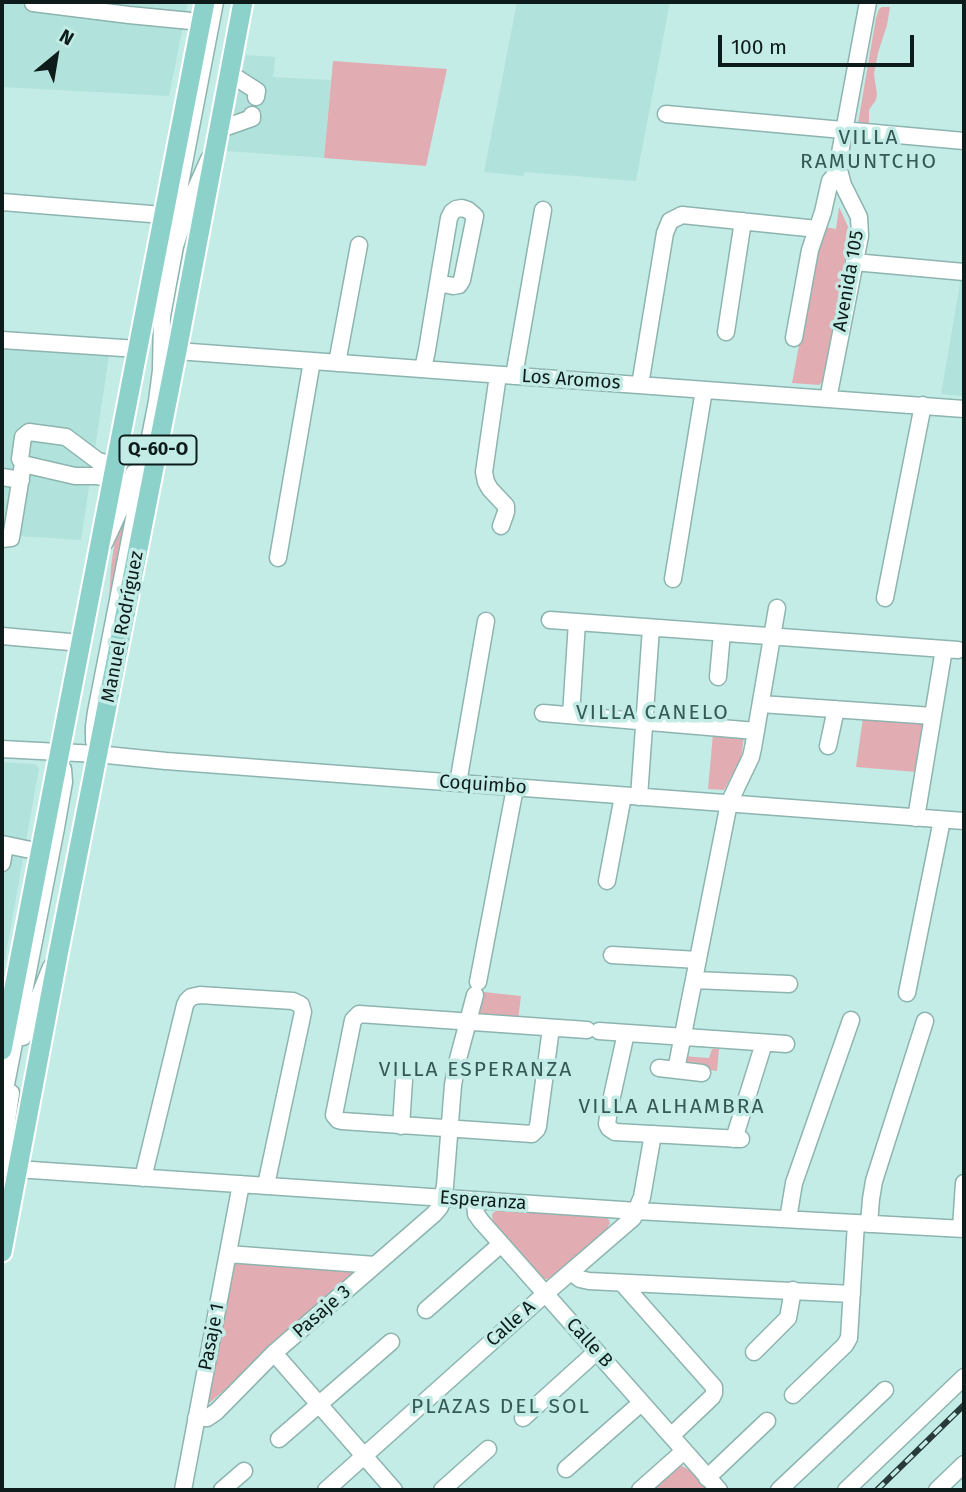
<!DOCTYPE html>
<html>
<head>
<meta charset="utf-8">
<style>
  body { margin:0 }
  #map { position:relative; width:966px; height:1492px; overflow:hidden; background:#c4ece7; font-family:"Fira Sans",sans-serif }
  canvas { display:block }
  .frame { position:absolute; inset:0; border:4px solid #0d1c1b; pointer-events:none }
  .north { position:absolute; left:21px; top:21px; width:70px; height:70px; -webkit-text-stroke:5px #c4ece7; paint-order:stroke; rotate:30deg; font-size:19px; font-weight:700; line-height:28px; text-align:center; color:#0d1c1b }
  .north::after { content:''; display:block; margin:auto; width:24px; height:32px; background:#0d1c1b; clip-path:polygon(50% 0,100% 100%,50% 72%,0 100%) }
  .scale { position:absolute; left:718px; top:35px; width:196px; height:32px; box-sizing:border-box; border:4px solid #0d1c1b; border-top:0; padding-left:9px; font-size:21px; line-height:24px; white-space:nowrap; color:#0d1c1b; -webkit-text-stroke:5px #c4ece7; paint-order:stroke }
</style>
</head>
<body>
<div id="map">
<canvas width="966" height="1492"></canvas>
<div class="frame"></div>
<div class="north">N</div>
<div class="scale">100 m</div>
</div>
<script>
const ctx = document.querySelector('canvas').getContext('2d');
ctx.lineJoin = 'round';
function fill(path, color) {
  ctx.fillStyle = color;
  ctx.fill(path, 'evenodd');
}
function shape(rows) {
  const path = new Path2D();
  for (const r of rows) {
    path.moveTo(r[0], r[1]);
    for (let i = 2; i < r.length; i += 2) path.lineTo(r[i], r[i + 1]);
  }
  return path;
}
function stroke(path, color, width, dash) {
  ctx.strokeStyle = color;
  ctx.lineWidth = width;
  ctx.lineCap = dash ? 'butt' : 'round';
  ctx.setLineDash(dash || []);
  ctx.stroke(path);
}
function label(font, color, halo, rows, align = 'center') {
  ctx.font = font + ' "Fira Sans",sans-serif';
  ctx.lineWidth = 7;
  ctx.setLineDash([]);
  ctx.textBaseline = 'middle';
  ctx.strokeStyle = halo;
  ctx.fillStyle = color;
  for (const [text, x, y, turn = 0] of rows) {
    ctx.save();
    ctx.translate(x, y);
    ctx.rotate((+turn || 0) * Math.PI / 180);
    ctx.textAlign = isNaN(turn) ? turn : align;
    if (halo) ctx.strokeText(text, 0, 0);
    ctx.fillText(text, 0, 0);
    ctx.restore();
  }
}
fill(shape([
  [2,2,188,2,169,96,2,87],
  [517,2,670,2,636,181,525,172,523,176,484,172],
  [246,55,275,57,273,77,331,80,324,158,226,151],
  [961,278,964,279,964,396,941,394],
  [2,348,109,356,81,540,2,535],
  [2,762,35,764,39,768,5,960,2,959]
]), '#b1e2dc');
fill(shape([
  [882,7,890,7,887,25,878,53,874,74,877,94,876,100,869,110,869,126,859,126,858,123,876,18,879,9],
  [333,61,447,69,426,166,324,158],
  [839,207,850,231,823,381,819,385,792,383,816,254,825,227,836,229],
  [135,483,87,733,84,733,109,601,111,566,115,539,122,516],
  [863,718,925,721,916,772,856,767],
  [713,734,744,736,741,759,724,790,708,789],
  [484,992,521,996,518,1020,478,1016],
  [712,1049,719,1049,717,1071,681,1066,683,1056,709,1058],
  [499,1208,607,1216,610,1223,606,1231,553,1279,541,1279,493,1224,492,1214],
  [235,1259,358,1267,360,1272,206,1406],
  [682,1466,689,1470,708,1490,651,1490,674,1469]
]), '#e2adb2');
const minor = shape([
  [34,2,33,3,129,15,201,22],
  [229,73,257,91,256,97],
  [666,114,964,141],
  [218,130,252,118,252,115],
  [2,202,163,215],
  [172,226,215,2],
  [854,262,964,272],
  [726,332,743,221],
  [794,338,810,250,823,212,830,181,839,170],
  [2,340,138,349],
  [177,351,964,409],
  [337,363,359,245],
  [423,369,427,350,438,283,449,218,452,212,456,209,462,208,468,210,475,216,462,280,459,285,453,286,438,283],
  [498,375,484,472,486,482,490,489,506,506,506,512,501,526],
  [514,376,543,210],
  [640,385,665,233,670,221,682,215,817,229],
  [828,399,860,236,859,217,843,185,839,170,840,153,868,2],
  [2,477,21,480],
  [112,479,96,476,75,476,23,464,20,459,23,437,29,432,66,437,98,461,115,465],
  [2,539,11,538,23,464],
  [105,542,126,496,134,473],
  [278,558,312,361],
  [673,579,704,390],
  [885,598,923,405],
  [550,620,958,650],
  [2,636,81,643],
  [718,677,722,633],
  [761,704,933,716],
  [543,713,756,731],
  [571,715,577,622],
  [94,741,94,726,96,712,157,401,161,370,162,316,175,246,188,206,209,159],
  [828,746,836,709],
  [2,749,97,754,166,761,964,821],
  [458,783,486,621],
  [639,797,651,628],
  [916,818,944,649],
  [2,844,40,852],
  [2,863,5,845],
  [607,881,623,796],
  [612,955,698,960],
  [694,980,789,984],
  [478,982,515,788],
  [907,993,942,820],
  [551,1028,538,1126,537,1129,532,1134,342,1121,338,1120,334,1115,353,1020,359,1014,587,1030],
  [599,1031,786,1044],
  [626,1033,609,1110,607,1124,609,1128,615,1132,741,1139],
  [23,1037,51,967],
  [659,1068,702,1073],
  [676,1070,729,803,751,757,753,748,777,608],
  [2,1105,56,828,64,782,63,769],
  [401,1126,404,1080],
  [734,1139,764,1043],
  [2,1168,637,1211,964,1229],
  [143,1178,185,1005,187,1001,191,997,200,995,293,1001,301,1005,303,1012,266,1185],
  [2,1199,4,1183,5,1134,11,1093],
  [475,1200,476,1214,481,1221,719,1490],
  [788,1219,794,1183,851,1020],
  [869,1224,871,1199,874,1181,925,1021],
  [961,1228,964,1183],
  [228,1254,375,1265],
  [571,1272,580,1279,589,1281,852,1294],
  [622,1283,714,1387,714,1393,712,1397,671,1436],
  [426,1310,501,1244],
  [754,1352,788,1318,793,1290],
  [274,1353,394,1490],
  [793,1395,845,1345,849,1338,856,1223],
  [196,1418,207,1418,216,1412,274,1353,434,1214,440,1207,445,1186,453,1085,457,1063,475,995],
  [523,1418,596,1352],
  [279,1439,391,1342],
  [566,1469,641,1403],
  [707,1478,767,1421],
  [183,1490,241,1184],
  [222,1490,244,1471],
  [326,1490,545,1294,633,1218,642,1197,653,1134],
  [442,1490,488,1449],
  [640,1490,684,1451],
  [779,1490,885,1390],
  [846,1490,964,1377],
  [937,1490,964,1464]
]);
const major = shape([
  [2,1050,205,2],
  [2,1252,58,955,177,351,243,2]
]);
stroke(minor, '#8db4af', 19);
stroke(major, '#fff', 23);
stroke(minor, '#fff', 16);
stroke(major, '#8dd1cb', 19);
const rail = shape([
  [877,1490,964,1405]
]);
stroke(rail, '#283a39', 6);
stroke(rail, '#c4ece7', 3.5, [10]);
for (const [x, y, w] of [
  [158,450,77]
]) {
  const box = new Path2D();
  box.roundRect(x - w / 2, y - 14.5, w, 29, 5);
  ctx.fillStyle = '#c4ece7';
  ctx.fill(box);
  stroke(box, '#0d1c1b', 2);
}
label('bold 18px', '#0d1c1b', null, [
  ["Q-60-O",158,450]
]);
label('19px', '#0d1c1b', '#c4ece7', [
  ["Avenida 105",849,281,-80],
  ["Los Aromos",571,380,4],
  ["Manuel Rodríguez",123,627,-79],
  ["Coquimbo",483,785,4],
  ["Esperanza",483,1201,4],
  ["Pasaje 3",322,1312,-41],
  ["Calle A",511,1324,-42],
  ["Pasaje 1",212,1337,-79],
  ["Calle B",589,1343,48]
]);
ctx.letterSpacing = '2px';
label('21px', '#355955', '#c4ece7', [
  ["VILLA",869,138],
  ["RAMUNTCHO",869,162],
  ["VILLA CANELO",653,713],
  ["VILLA ESPERANZA",476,1070],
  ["VILLA ALHAMBRA",672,1107],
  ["PLAZAS DEL SOL",501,1407]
]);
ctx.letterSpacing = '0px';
</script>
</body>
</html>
